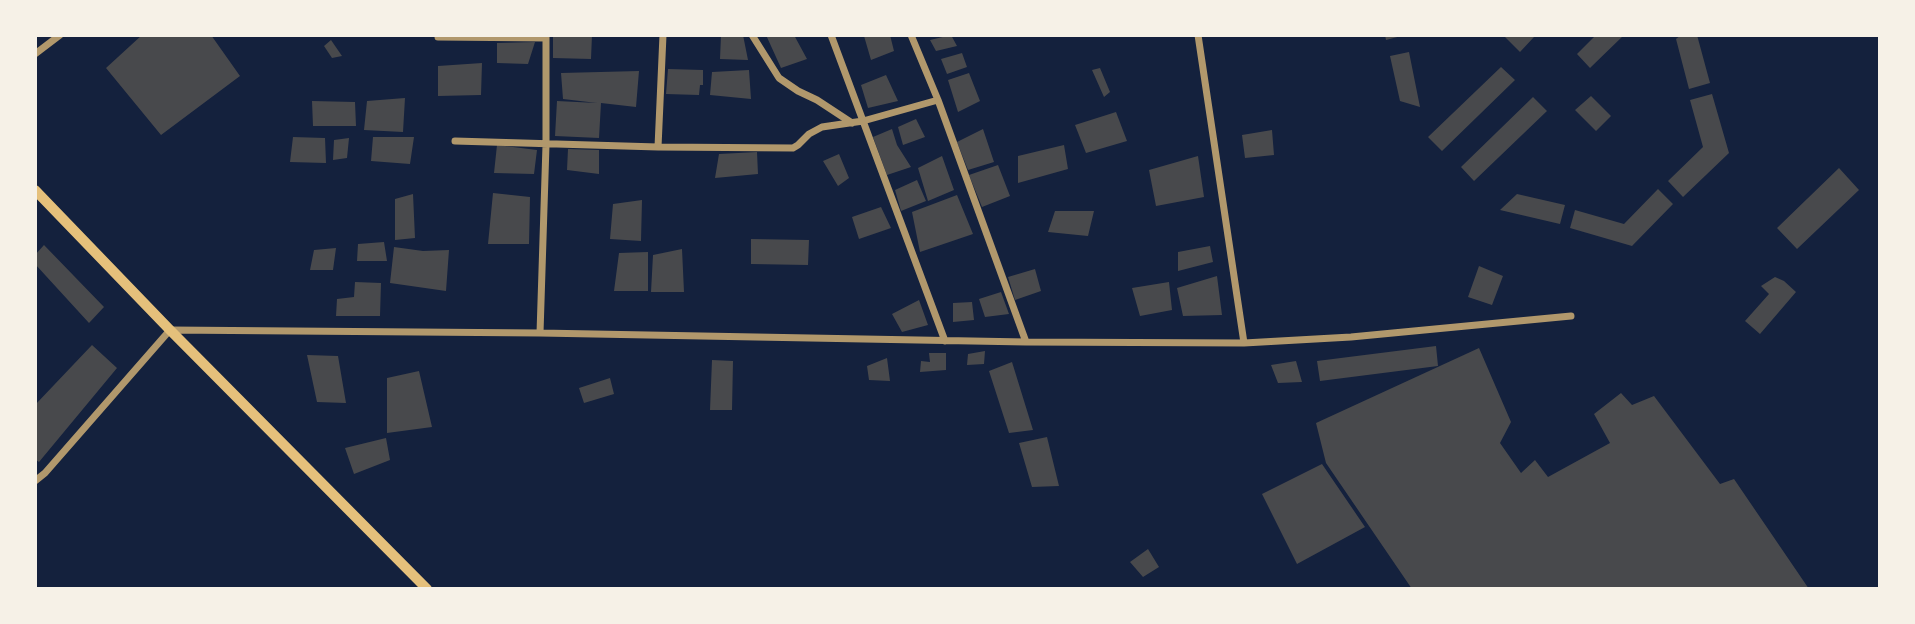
<!DOCTYPE html>
<html>
<head>
<meta charset="utf-8">
<style>
  body { margin:0 }
  #map { position:relative; width:1915px; height:624px; overflow:hidden; background:#14213d; font-family:Rubik,sans-serif }
  canvas { display:block }
  .frame { position:absolute; inset:0; border:37px solid #f6f1e7; pointer-events:none }
</style>
</head>
<body>
<div id="map">
<canvas width="1915" height="624"></canvas>
<div class="frame"></div>
</div>
<script>
const ctx = document.querySelector('canvas').getContext('2d');
ctx.lineJoin = 'round';
function fill(path, color) {
  ctx.fillStyle = color;
  ctx.fill(path, 'evenodd');
}
function shape(rows) {
  const path = new Path2D();
  for (const r of rows) {
    path.moveTo(r[0], r[1]);
    for (let i = 2; i < r.length; i += 2) path.lineTo(r[i], r[i + 1]);
  }
  return path;
}
function stroke(path, color, width, dash) {
  ctx.strokeStyle = color;
  ctx.lineWidth = width;
  ctx.lineCap = dash ? 'butt' : 'round';
  ctx.setLineDash(dash || []);
  ctx.stroke(path);
}
fill(shape([
  [142,35,211,35,240,76,161,135,106,68],
  [553,35,592,35,591,59,553,58],
  [721,35,743,35,748,60,720,59],
  [766,35,794,35,807,59,781,68],
  [867,35,890,35,894,51,871,60,864,36],
  [951,35,957,46,936,51,930,40],
  [1385,35,1401,35,1401,36,1386,40],
  [1503,35,1532,35,1534,37,1520,52],
  [1596,35,1624,35,1590,68,1577,54],
  [1681,35,1697,35,1710,83,1689,89,1676,39],
  [331,40,342,56,332,58,324,46],
  [535,42,528,64,497,63,497,43],
  [1409,52,1420,107,1400,101,1390,56],
  [962,53,967,67,947,74,941,59],
  [482,63,481,95,438,96,438,66],
  [1501,67,1515,80,1442,151,1428,137],
  [1100,68,1110,92,1104,97,1092,70],
  [668,69,703,70,703,85,700,85,699,95,666,94],
  [749,70,751,99,710,95,712,72],
  [639,71,636,107,601,103,599,138,555,136,557,101,597,103,563,99,561,73],
  [969,73,980,101,958,112,948,80],
  [886,75,898,101,868,108,861,85],
  [1712,94,1729,153,1683,197,1668,181,1703,147,1690,100],
  [1591,96,1611,116,1596,131,1575,110],
  [1533,97,1547,111,1474,181,1461,167],
  [405,98,403,132,364,130,367,101],
  [312,101,355,102,356,126,313,126],
  [1116,112,1127,141,1086,153,1075,125],
  [916,119,925,137,903,145,898,127],
  [892,129,897,145,911,167,887,175,873,137],
  [983,129,994,162,968,170,957,142],
  [1272,130,1274,155,1245,158,1242,135],
  [293,137,325,138,326,163,290,162],
  [373,137,414,137,410,164,371,161],
  [349,138,347,158,333,160,334,140],
  [497,145,537,150,534,174,494,173],
  [1064,145,1068,169,1018,183,1018,156],
  [568,149,599,150,599,174,567,170],
  [757,152,758,174,715,178,719,154],
  [839,154,849,178,838,186,823,161],
  [942,156,954,190,928,201,918,168],
  [1198,156,1204,197,1156,206,1149,170],
  [998,165,1010,196,982,207,969,175],
  [1839,168,1859,190,1797,249,1777,228],
  [917,180,926,201,901,211,895,190],
  [1658,189,1673,204,1632,246,1570,228,1575,210,1624,224],
  [493,193,530,197,529,244,488,244],
  [413,194,415,238,395,240,395,199],
  [1517,194,1565,205,1560,224,1500,210],
  [957,195,973,234,920,252,912,212],
  [642,200,641,241,610,239,613,204],
  [881,207,891,228,859,239,852,217],
  [1055,211,1094,211,1088,236,1048,232],
  [751,239,809,240,808,265,751,264],
  [384,242,387,261,357,261,358,244],
  [44,245,104,307,89,323,35,264,35,255],
  [1210,246,1213,262,1178,271,1178,252],
  [394,247,423,251,449,250,446,291,390,283],
  [336,248,333,270,310,270,314,250],
  [682,249,684,292,651,292,653,255],
  [648,252,648,291,614,291,619,253],
  [1479,266,1503,276,1492,305,1468,297],
  [1035,269,1041,291,1015,300,1008,277],
  [1217,276,1222,315,1183,316,1177,288],
  [1775,277,1784,281,1796,292,1760,334,1745,321,1769,294,1761,286],
  [355,282,381,283,380,316,336,316,337,299,354,297],
  [1169,282,1172,310,1140,316,1132,288],
  [1001,292,1009,314,985,317,979,299],
  [919,300,928,325,902,332,892,314],
  [972,302,974,320,953,322,953,303],
  [92,345,117,368,39,462,35,459,35,405],
  [1436,346,1438,366,1320,381,1317,361],
  [1479,348,1511,422,1500,443,1521,473,1535,460,1548,477,1610,443,1594,414,1621,393,1632,405,1654,396,1720,484,1734,479,1809,589,1412,589,1326,463,1316,423],
  [985,351,984,364,967,365,968,354],
  [929,353,946,353,946,370,920,372,921,361,930,362],
  [307,355,338,356,346,403,317,402],
  [887,358,890,381,869,380,867,366],
  [712,360,733,361,732,410,710,410],
  [1296,361,1302,382,1278,383,1271,365],
  [1012,362,1033,430,1009,433,989,371],
  [419,371,432,427,387,433,387,378],
  [610,378,614,394,584,403,579,388],
  [1047,437,1059,486,1032,487,1019,443],
  [386,438,390,460,354,474,345,448],
  [1322,464,1365,527,1297,564,1262,494],
  [1148,549,1159,567,1143,577,1130,562]
]), '#48494c');
stroke(shape([
  [752,35,779,78,798,91,817,100,852,123],
  [831,35,945,341],
  [911,35,938,100,1026,342],
  [1198,35,1244,343],
  [438,37,546,38],
  [35,54,60,35],
  [455,141,658,147,793,148,798,145,809,134,822,127,863,121,938,100],
  [658,147,663,35],
  [540,333,546,145,546,35],
  [35,481,45,473,170,330,540,333,1026,342,1244,343,1351,337,1571,316]
]), '#b1986c', 7);
stroke(shape([
  [35,190,170,330,427,589]
]), '#e5c07b', 10);
</script>
</body>
</html>
